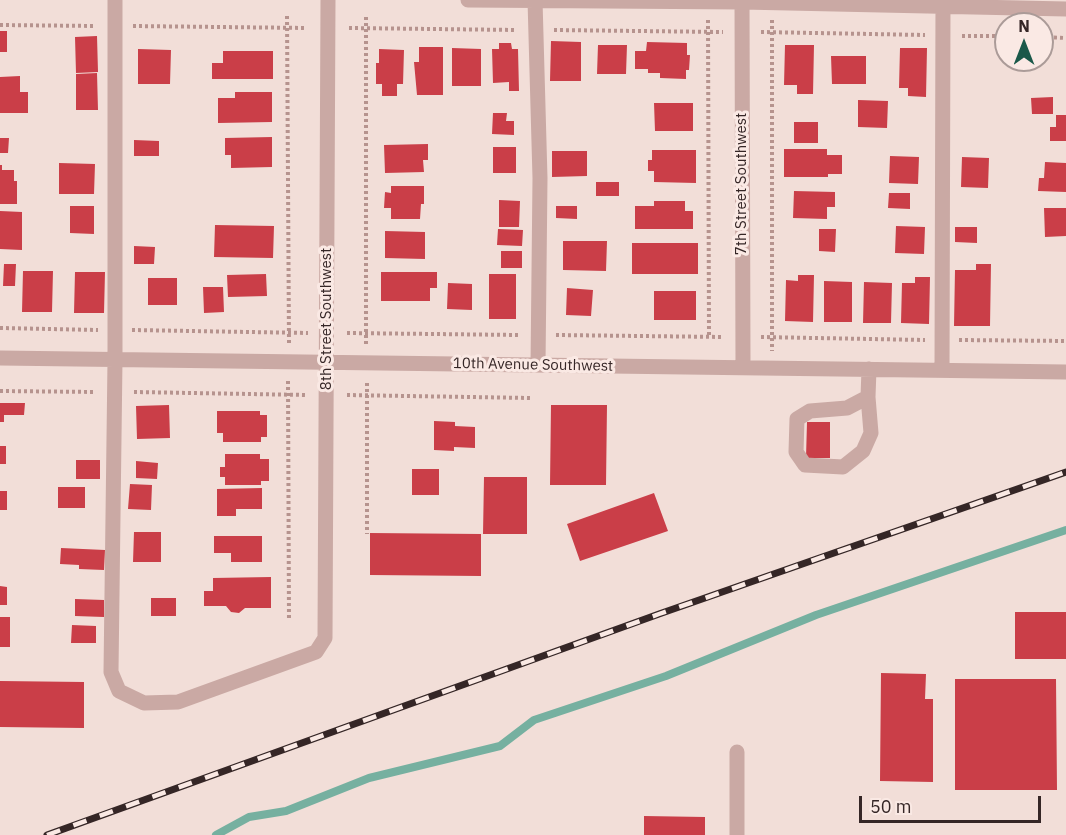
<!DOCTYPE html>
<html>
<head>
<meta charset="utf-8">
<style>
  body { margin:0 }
  #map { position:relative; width:1066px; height:835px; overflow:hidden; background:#f2ded8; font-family:"IBM Plex Sans",sans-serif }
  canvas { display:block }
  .north { position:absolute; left:994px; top:12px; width:60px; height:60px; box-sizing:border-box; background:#fae9e4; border:2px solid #ab9b98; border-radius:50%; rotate:0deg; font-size:16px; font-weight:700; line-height:24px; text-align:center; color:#352626 }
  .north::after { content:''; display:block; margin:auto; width:21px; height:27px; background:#1a5849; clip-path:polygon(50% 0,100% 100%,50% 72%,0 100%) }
  .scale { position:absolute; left:859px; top:796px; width:182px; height:27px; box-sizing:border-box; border:3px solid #352626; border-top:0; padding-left:8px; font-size:18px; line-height:21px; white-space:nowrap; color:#352626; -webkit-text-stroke:4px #fae9e4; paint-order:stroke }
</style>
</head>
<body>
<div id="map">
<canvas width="1066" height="835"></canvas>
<div class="north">N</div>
<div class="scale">50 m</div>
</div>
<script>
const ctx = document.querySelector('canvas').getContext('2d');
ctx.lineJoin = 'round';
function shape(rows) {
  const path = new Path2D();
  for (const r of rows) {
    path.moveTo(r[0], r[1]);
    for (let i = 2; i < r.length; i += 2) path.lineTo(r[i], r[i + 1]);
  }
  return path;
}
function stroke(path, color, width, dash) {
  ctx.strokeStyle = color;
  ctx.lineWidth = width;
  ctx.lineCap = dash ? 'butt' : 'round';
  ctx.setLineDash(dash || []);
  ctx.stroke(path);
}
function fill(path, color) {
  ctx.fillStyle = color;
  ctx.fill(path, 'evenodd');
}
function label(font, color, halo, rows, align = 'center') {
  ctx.font = font + ' "IBM Plex Sans",sans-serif';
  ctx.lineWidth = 6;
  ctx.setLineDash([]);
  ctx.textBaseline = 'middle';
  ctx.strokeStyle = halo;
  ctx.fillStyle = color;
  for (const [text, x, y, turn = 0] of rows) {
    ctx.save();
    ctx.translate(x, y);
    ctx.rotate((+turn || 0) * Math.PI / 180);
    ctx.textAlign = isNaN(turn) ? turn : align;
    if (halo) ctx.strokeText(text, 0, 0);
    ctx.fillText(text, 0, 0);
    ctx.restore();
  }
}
stroke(shape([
  [216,835,249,817,286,811,369,778,500,746,534,720,666,676,816,615,1066,530]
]), '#76b0a0', 8);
fill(shape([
  [0,31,7,31,7,52,0,52],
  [97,36,98,72,76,73,75,37],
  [551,41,581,42,581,81,550,81],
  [647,42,687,43,687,55,690,55,689,70,686,70,686,79,660,78,660,73,648,73,648,69,635,69,635,51,646,51],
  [499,43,511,43,512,49,518,49,519,91,509,91,509,82,493,83,492,49,499,49],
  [598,45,627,45,626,74,597,74],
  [785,45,814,45,813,94,797,94,797,85,784,85],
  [419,47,443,47,443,95,417,95,414,62,419,62],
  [452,48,481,49,481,86,452,86],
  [900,48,927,48,926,97,908,96,908,88,899,88],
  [138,49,171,50,170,84,138,84],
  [379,49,404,50,403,84,397,84,397,96,382,96,382,84,376,84,376,63,379,63],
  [223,51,273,51,273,79,212,79,212,63,223,63],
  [831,56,866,56,866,84,832,84],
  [97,73,98,110,76,110,76,74],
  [20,76,20,92,28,92,28,113,0,113,0,77],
  [235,92,272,92,272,122,218,123,218,98,235,98],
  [1053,97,1053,114,1032,114,1031,98],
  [858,100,888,101,887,128,858,127],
  [654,103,693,103,693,131,655,131],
  [493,113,507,113,506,121,514,121,514,135,492,134],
  [1056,115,1066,115,1066,141,1050,141,1050,127,1056,127],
  [794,122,818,122,818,143,794,143],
  [272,137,272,167,231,168,231,155,225,155,225,138],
  [0,138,9,138,8,153,0,153],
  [134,140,159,141,159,156,134,156],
  [428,144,428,160,423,160,424,172,385,173,384,145],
  [493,147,516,147,516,173,493,173],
  [784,149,827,149,827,155,842,155,842,174,828,174,828,177,784,177],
  [652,150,696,150,696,183,654,182,654,171,648,171,648,160,652,160],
  [552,151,587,151,587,176,552,177],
  [890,156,919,157,918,184,889,183],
  [962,157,989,158,988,188,961,187],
  [1045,162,1066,163,1066,192,1038,191,1039,178,1044,178],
  [59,163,95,164,94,194,59,194],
  [0,165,2,165,2,170,14,170,14,181,17,181,17,204,0,204],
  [596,182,619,182,619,196,596,196],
  [391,186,424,186,424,204,421,204,420,219,391,219,391,208,384,208,385,192,391,193],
  [794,191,835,192,835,207,827,207,827,219,793,218],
  [889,193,910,193,910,209,888,208],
  [499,200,520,201,519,227,499,227],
  [654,201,685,201,685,211,693,211,693,229,635,229,635,206,654,206],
  [70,206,94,206,94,234,70,233],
  [556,206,577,206,577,219,556,218],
  [1044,208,1066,208,1066,236,1045,237],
  [0,211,22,212,22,250,0,249],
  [215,225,274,226,273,258,214,257],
  [896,226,925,227,924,254,895,253],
  [955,227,977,227,977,243,955,242],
  [498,229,523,230,522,246,497,245],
  [819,229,836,229,835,252,819,251],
  [385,231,425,232,425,259,385,258],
  [563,241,607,241,606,271,563,270],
  [632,243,698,243,698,274,632,274],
  [134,246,155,247,154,264,134,264],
  [501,251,522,251,522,268,501,268],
  [4,264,16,264,15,286,3,286],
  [976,264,991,264,990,326,954,326,955,270,976,270],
  [23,271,53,271,52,312,22,312],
  [75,272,105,272,104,313,74,313],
  [381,272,437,272,437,288,430,288,430,301,381,301],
  [266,274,267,296,228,297,227,275],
  [489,274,516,274,516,319,489,319],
  [798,275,814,275,813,322,785,321,786,280,798,281],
  [915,277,930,277,929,324,901,323,902,283,915,283],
  [148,278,177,278,177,305,148,305],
  [824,281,852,282,852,322,824,322],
  [864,282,892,283,891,323,863,323],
  [448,283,472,284,472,310,447,309],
  [203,287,223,287,224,312,204,313],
  [567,288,593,290,591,316,566,315],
  [654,291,696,291,696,320,654,320],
  [0,403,25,403,24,415,4,415,4,422,0,422],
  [169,405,170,438,137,439,136,406],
  [551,405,607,405,606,485,550,485],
  [217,411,260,411,260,415,267,415,267,437,261,437,261,442,223,442,223,433,217,433],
  [434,421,455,422,455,426,475,427,475,448,454,447,454,451,434,450],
  [807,422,830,422,830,458,806,458],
  [0,446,6,446,6,464,0,464],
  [225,454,260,454,260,459,269,459,269,481,261,481,261,485,225,485,225,477,220,477,220,467,225,467],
  [76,460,100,460,100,479,76,479],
  [136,461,158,463,157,479,136,478],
  [412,469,439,469,439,495,412,495],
  [484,477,527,477,527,534,483,534],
  [130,484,152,485,151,510,128,509],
  [58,487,85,487,85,508,58,508],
  [262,488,262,509,236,509,236,516,217,516,217,489],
  [0,491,7,491,7,510,0,510],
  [654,493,668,531,580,561,567,524],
  [134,532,161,532,161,562,133,562],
  [370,533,481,534,481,576,370,575],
  [214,536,262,536,262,562,231,562,231,553,214,553],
  [61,548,105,550,104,570,79,569,79,565,60,564],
  [271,577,271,608,245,608,239,613,231,612,226,606,204,606,204,591,213,591,213,578],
  [0,586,7,587,7,605,0,605],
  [151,598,176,598,176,616,151,616],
  [75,599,104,600,104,617,75,616],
  [1015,612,1066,612,1066,659,1015,659],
  [0,617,10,617,10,647,0,647],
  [72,625,96,626,96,643,71,643],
  [881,673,926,674,925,699,933,699,933,782,880,781],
  [955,679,1056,679,1057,790,955,790],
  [0,681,84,682,84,728,0,727],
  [644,816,705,817,705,835,644,835]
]), '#ca3e48');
stroke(shape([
  [287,16,289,345],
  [366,17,366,346],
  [708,20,709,337],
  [772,20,772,351],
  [0,25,96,26],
  [133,26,307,28],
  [349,28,516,30],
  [554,30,723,32],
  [761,32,925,35],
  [962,36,1006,36],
  [1042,37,1066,38],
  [0,328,98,330],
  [132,330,308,333],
  [347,333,519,335],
  [556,335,723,337],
  [761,337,925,340],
  [959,340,1066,341],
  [288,381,289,621],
  [367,383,367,534],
  [0,391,96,392],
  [134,392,307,395],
  [347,395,530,398]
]), '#b6938e', 4, [3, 3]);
stroke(shape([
  [115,0,115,360,111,672,119,691,144,703,178,702,316,652,325,638,328,0],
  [468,0,742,2,1066,9],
  [535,0,540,178,538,365],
  [742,0,743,367],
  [0,358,1066,372],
  [942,370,943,0],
  [868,397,871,433,863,451,843,467,805,465,796,452,797,419,810,411,847,408,868,397,869,369],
  [737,835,737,752]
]), '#caa9a4', 15);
const rail = shape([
  [47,835,659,614,1066,472]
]);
stroke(rail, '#352626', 7);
stroke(rail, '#fae9e4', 4.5, [14]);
label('15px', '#352626', '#fae9e4', [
  ["7th Street Southwest",742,184,-90],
  ["8th Street Southwest",327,319,-90],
  ["10th Avenue Southwest",533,365,1]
]);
</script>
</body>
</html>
